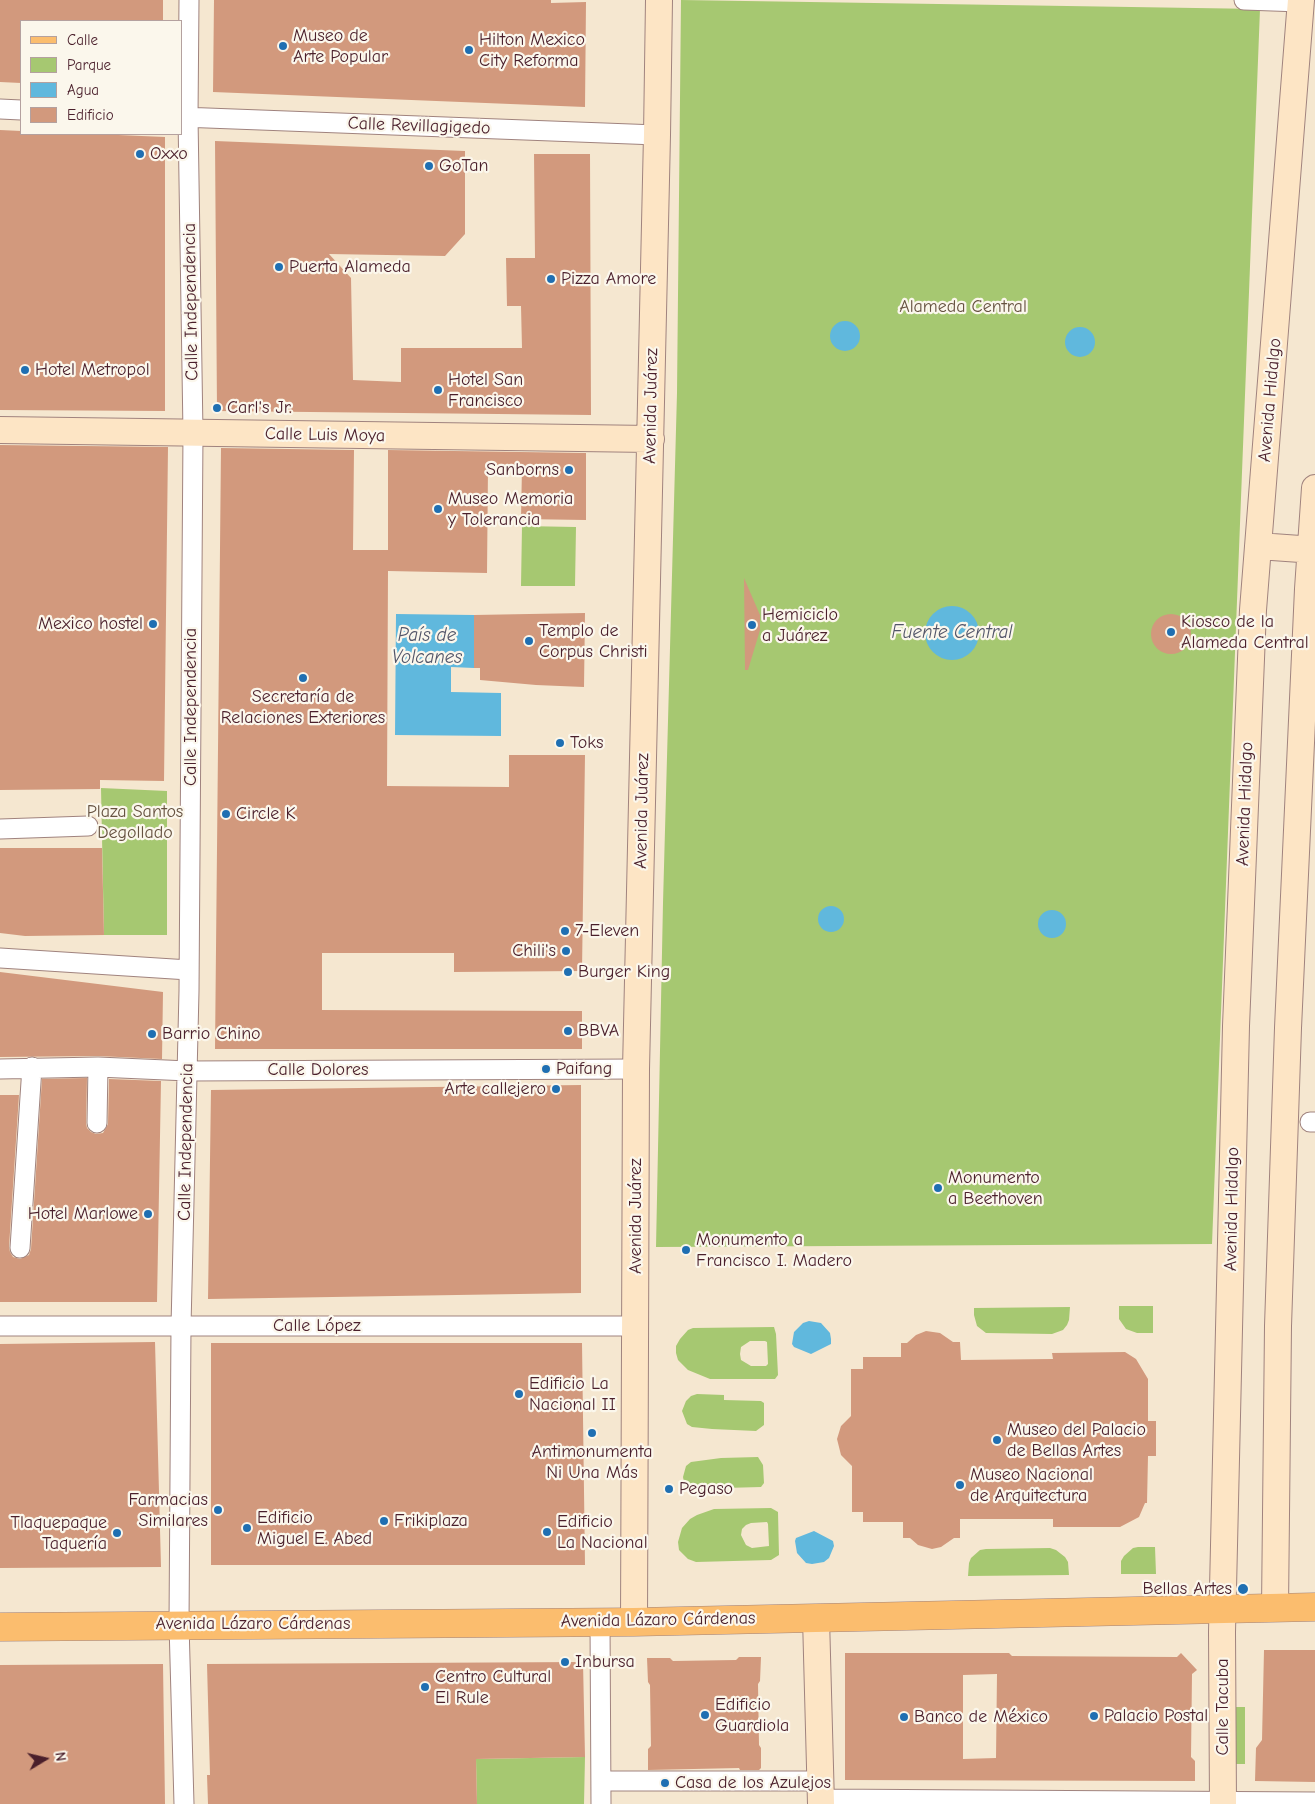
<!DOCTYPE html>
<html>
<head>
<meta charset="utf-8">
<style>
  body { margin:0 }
  #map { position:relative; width:1315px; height:1804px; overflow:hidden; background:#f5e7d0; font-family:"Comic Neue",sans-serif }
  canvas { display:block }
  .legend { position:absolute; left:20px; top:20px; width:162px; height:115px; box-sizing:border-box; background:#fbf7ec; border:1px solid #b4a19f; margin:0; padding:6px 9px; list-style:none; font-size:15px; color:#4a1f2b }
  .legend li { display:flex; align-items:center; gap:10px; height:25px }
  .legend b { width:25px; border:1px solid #b4a19f }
  .north { position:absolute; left:20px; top:1734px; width:50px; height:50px; -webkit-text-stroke:4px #fbf7ec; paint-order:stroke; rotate:81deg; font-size:14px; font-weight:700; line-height:20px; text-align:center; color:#4a1f2b }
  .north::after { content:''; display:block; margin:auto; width:18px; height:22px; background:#4a1f2b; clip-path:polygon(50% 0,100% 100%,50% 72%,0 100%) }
</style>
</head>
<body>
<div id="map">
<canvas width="1315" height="1804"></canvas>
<ul class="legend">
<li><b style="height:6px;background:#fbbd6e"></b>Calle</li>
<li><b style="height:14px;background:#a6c871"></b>Parque</li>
<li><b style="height:14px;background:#60b8dd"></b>Agua</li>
<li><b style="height:14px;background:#d2997d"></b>Edificio</li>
</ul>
<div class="north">N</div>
</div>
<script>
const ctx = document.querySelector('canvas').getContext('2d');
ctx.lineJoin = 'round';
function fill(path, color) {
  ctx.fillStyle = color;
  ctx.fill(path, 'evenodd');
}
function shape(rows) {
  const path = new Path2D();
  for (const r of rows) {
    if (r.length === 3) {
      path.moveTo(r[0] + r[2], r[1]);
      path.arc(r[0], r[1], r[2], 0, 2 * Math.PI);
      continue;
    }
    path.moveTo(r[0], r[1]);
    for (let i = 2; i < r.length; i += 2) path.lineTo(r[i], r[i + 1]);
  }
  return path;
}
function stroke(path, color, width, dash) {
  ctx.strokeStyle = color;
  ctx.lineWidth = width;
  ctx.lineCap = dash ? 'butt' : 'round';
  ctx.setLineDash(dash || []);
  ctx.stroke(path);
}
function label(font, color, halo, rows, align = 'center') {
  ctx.font = font + ' "Comic Neue",sans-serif';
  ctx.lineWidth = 4.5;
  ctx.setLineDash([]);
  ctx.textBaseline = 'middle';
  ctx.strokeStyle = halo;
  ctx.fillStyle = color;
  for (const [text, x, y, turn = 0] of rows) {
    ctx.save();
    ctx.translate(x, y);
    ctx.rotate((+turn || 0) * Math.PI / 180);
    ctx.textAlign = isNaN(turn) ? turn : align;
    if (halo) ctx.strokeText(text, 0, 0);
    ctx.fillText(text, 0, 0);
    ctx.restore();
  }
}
fill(shape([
  [681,0,1260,9,1212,1244,656,1247,663,903,677,393],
  [522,526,576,527,575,586,521,586],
  [101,788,167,791,167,935,104,935],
  [1119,1306,1153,1306,1153,1333,1137,1333,1126,1329,1119,1319],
  [1070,1307,1069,1320,1067,1325,1063,1330,1052,1334,986,1333,977,1326,974,1315,974,1308],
  [774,1327,776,1334,778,1375,775,1379,710,1379,688,1370,678,1360,676,1353,676,1346,680,1339,688,1330,693,1328],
  [750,1341,765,1341,767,1342,768,1364,766,1366,751,1366,741,1360,740,1354,741,1347],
  [697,1394,724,1395,724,1400,761,1401,764,1403,764,1425,756,1431,712,1429,692,1427,687,1424,682,1411,686,1401,691,1396],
  [758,1457,763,1465,764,1483,761,1487,724,1488,724,1494,698,1495,691,1493,685,1488,683,1477,686,1466,691,1462,721,1458],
  [771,1508,778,1512,779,1555,771,1560,696,1562,688,1559,679,1550,678,1542,682,1528,690,1519,697,1515,714,1509],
  [767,1522,768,1524,769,1546,752,1548,746,1545,741,1535,742,1529,746,1525,751,1523],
  [1138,1547,1155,1547,1156,1574,1121,1574,1121,1561,1124,1556,1133,1548],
  [1050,1548,1056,1550,1065,1557,1068,1562,1069,1575,968,1576,969,1563,971,1558,980,1550,986,1549],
  [1235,1707,1245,1707,1245,1764,1235,1764],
  [585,1757,584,1804,477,1804,476,1759]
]), '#a6c871');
fill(shape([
  [845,336,15],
  [1080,342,15],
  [952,633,27],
  [396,614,474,615,474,668,451,667,451,692,501,693,501,736,395,735],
  [831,919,13],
  [1052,924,14],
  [809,1321,821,1323,830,1333,831,1339,831,1344,811,1354,794,1347,792,1344,794,1332,803,1323],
  [814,1531,833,1541,834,1546,829,1558,824,1562,812,1564,806,1563,797,1553,795,1541,796,1538]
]), '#60b8dd');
fill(shape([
  [0,0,163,0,163,21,21,21,21,83,0,82],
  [214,0,551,0,551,3,586,2,585,107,213,92],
  [0,130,21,131,21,134,95,134,165,137,165,411,0,410],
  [215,141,465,151,465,234,445,256,329,254,351,278,353,380,401,382,401,348,522,348,521,306,507,306,506,258,535,258,534,154,590,154,591,415,217,411],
  [0,445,168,447,164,781,100,780,100,789,0,790],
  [221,448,354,450,353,550,388,550,388,450,586,453,586,520,521,519,522,467,488,467,487,573,388,571,387,786,509,787,509,755,585,755,582,971,454,972,454,953,322,953,322,1010,582,1011,582,1049,215,1049],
  [744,578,760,615,760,630,748,670,745,670],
  [585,613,584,687,536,685,480,680,480,668,474,668,474,615],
  [1171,634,20],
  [0,848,102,848,104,935,25,936,0,933],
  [0,972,163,992,162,1059,98,1056,0,1057],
  [87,1078,86,1123,87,1128,91,1132,96,1134,103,1133,108,1124,109,1079,161,1081,157,1302,0,1302,0,1095,19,1095,9,1247,10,1252,13,1257,20,1259,29,1255,31,1249,42,1079],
  [581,1085,581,1293,208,1299,211,1090],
  [926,1331,940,1333,953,1342,960,1342,961,1360,1053,1359,1052,1353,1125,1352,1136,1359,1148,1379,1148,1421,1156,1421,1156,1456,1148,1456,1147,1503,1145,1503,1139,1517,1120,1527,1053,1527,1053,1519,960,1519,960,1538,954,1538,941,1547,932,1549,918,1545,910,1538,903,1538,903,1522,863,1522,863,1512,852,1512,852,1466,841,1455,837,1439,841,1426,851,1416,851,1369,863,1369,863,1357,901,1357,901,1343,907,1343,916,1335],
  [155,1342,161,1567,0,1568,0,1344],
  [211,1343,582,1343,585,1565,211,1565],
  [1264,1650,1315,1650,1315,1782,1255,1781,1256,1748,1262,1740],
  [845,1653,1009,1653,1012,1656,1177,1657,1181,1653,1197,1670,1192,1674,1191,1757,1195,1761,1195,1781,845,1780],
  [997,1674,996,1758,963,1759,963,1675],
  [739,1657,761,1657,760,1681,758,1684,759,1745,761,1748,761,1768,759,1770,740,1770,739,1768,648,1770,648,1749,651,1746,650,1685,648,1682,647,1658,670,1658,673,1661,736,1660],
  [583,1662,585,1757,476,1759,477,1804,208,1804,207,1775,210,1775,207,1664],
  [163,1664,165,1804,0,1804,0,1665]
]), '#d2997d');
const street = shape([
  [1244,0,1301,2],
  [0,109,21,110],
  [181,117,657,135],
  [0,829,88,826],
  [0,958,189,970],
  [0,1069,98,1067,188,1071,636,1069],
  [1310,1122,1315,1122],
  [97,1123,98,1067],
  [20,1248,32,1067],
  [0,1326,635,1326],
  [600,1621,601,1804],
  [601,1781,820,1781],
  [821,1799,1315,1802],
  [184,1804,179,1624,181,1326,189,991,193,433,188,117,189,0]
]);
const secondary = shape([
  [0,430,651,439],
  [1258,546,1315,550],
  [1275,1608,1278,1326,1288,1028,1308,589,1315,488],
  [816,1618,821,1804],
  [634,1622,636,1069,657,135,659,0],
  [1223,1804,1222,1632,1236,1026,1253,610,1301,0]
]);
const primary = shape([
  [0,1627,634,1622,1315,1607]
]);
stroke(street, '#a0837e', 21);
stroke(secondary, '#a0837e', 28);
stroke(primary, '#a0837e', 29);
stroke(street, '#fff', 19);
stroke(secondary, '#fde5c5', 26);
stroke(primary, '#fbbd6e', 28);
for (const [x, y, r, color] of [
  [283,46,5,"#1f6fb2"],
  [469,50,5,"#1f6fb2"],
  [140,154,5,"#1f6fb2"],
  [429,166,5,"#1f6fb2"],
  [279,267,5,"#1f6fb2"],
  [551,279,5,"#1f6fb2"],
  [25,370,5,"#1f6fb2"],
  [438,390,5,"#1f6fb2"],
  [217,408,5,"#1f6fb2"],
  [569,470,5,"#1f6fb2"],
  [438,509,5,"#1f6fb2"],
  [153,624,5,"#1f6fb2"],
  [752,625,5,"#1f6fb2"],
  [1171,632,5,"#1f6fb2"],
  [529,641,5,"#1f6fb2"],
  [303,678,5,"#1f6fb2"],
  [560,743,5,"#1f6fb2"],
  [226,814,5,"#1f6fb2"],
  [565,931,5,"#1f6fb2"],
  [566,951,5,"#1f6fb2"],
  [568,972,5,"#1f6fb2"],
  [568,1031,5,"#1f6fb2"],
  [152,1034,5,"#1f6fb2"],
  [546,1069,5,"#1f6fb2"],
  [556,1089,5,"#1f6fb2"],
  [938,1188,5,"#1f6fb2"],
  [148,1214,5,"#1f6fb2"],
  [686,1250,5,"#1f6fb2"],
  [519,1394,5,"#1f6fb2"],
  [592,1433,5,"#1f6fb2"],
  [997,1440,5,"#1f6fb2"],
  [960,1485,5,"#1f6fb2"],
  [669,1489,5,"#1f6fb2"],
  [218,1510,5,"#1f6fb2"],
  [384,1521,5,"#1f6fb2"],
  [247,1528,5,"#1f6fb2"],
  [547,1532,5,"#1f6fb2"],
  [117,1533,5,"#1f6fb2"],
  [1243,1589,6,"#1f6fb2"],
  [565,1662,5,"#1f6fb2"],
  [425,1687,5,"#1f6fb2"],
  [705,1715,5,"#1f6fb2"],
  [1094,1716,5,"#1f6fb2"],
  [904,1717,5,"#1f6fb2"],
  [665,1783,5,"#1f6fb2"]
]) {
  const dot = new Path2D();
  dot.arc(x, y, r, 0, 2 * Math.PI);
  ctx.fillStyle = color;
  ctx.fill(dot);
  stroke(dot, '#fbf7ec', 2);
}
label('18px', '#4a1f2b', '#fbf7ec', [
  ["Museo de",293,36],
  ["Arte Popular",293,57],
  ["Hilton Mexico",479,40],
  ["City Reforma",479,61],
  ["Oxxo",150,154],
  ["GoTan",439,166],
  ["Puerta Alameda",289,267],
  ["Pizza Amore",561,279],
  ["Hotel Metropol",35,370],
  ["Hotel San",448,380],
  ["Francisco",448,401],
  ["Carl's Jr.",227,408],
  ["Sanborns",559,470,"right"],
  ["Museo Memoria",448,499],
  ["y Tolerancia",448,520],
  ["Hemiciclo",762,615],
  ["a Juárez",762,636],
  ["Kiosco de la",1181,622],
  ["Alameda Central",1181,643],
  ["Mexico hostel",143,624,"right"],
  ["Templo de",539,631],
  ["Corpus Christi",539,652],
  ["Secretaría de",303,697,"center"],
  ["Relaciones Exteriores",303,718,"center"],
  ["Toks",570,743],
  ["Circle K",236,814],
  ["7-Eleven",575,931],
  ["Chili's",556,951,"right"],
  ["Burger King",578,972],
  ["BBVA",578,1031],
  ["Barrio Chino",162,1034],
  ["Paifang",556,1069],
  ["Arte callejero",546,1089,"right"],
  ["Monumento",948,1178],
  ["a Beethoven",948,1199],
  ["Hotel Marlowe",138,1214,"right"],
  ["Monumento a",696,1240],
  ["Francisco I. Madero",696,1261],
  ["Edificio La",529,1384],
  ["Nacional II",529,1405],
  ["Museo del Palacio",1007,1430],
  ["de Bellas Artes",1007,1451],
  ["Antimonumenta",592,1452,"center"],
  ["Ni Una Más",592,1473,"center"],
  ["Museo Nacional",970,1475],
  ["de Arquitectura",970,1496],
  ["Pegaso",679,1489],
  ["Farmacias",208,1500,"right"],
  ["Similares",208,1521,"right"],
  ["Edificio",257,1518],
  ["Miguel E. Abed",257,1539],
  ["Frikiplaza",394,1521],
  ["Edificio",557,1522],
  ["La Nacional",557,1543],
  ["Tlaquepaque",107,1523,"right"],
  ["Taquería",107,1544,"right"],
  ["Bellas Artes",1232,1589,"right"],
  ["Inbursa",575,1662],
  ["Centro Cultural",435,1677],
  ["El Rule",435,1698],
  ["Edificio",715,1705],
  ["Guardiola",715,1726],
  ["Palacio Postal",1104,1716],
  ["Banco de México",914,1717],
  ["Casa de los Azulejos",675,1783]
], 'left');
label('18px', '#4a1f2b', '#fbf7ec', [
  ["Calle Revillagigedo",419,126,2],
  ["Calle Independencia",191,302,-91],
  ["Avenida Hidalgo",1270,400,-85],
  ["Avenida Juárez",651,406,-89],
  ["Calle Luis Moya",325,435,1],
  ["Calle Independencia",191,707,-90],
  ["Avenida Hidalgo",1245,804,-88],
  ["Avenida Juárez",642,811,-89],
  ["Calle Dolores",318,1070],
  ["Calle Independencia",186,1142,-89],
  ["Avenida Hidalgo",1232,1209,-89],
  ["Avenida Juárez",636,1216,-90],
  ["Calle López",317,1326],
  ["Avenida Lázaro Cárdenas",658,1620,-1],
  ["Avenida Lázaro Cárdenas",253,1624],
  ["Calle Tacuba",1223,1707,-90]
]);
label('18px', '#665240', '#fbf7ec', [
  ["Alameda Central",963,307],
  ["Plaza Santos",135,812],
  ["Degollado",135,833]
]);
label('italic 19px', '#525569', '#fbf7ec', [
  ["Fuente Central",952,633],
  ["País de",427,636],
  ["Volcanes",427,658]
]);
</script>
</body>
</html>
